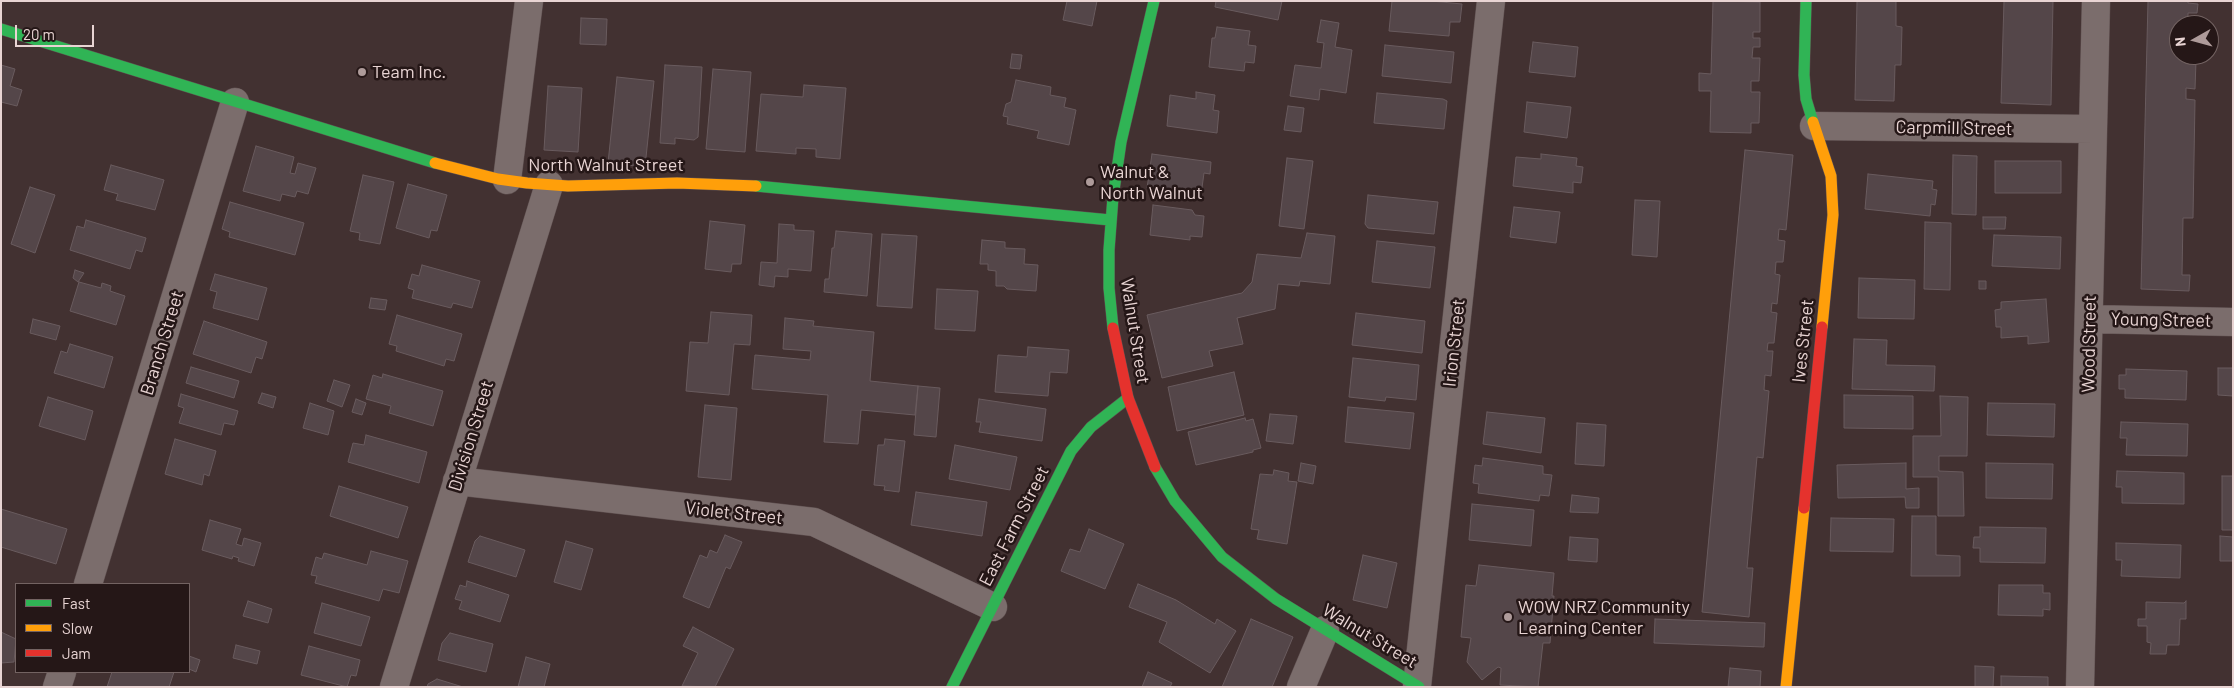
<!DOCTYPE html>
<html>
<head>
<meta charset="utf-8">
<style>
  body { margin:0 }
  #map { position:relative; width:2234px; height:688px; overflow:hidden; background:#423131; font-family:Barlow,sans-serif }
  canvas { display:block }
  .frame { position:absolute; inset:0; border:2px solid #e8d4d3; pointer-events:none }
  .legend { position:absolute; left:15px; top:583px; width:175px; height:90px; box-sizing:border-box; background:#251717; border:1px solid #736362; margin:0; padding:6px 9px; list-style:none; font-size:15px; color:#e8d4d3 }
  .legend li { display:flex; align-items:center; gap:10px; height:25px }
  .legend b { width:25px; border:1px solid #736362 }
  .north { position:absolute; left:2169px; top:15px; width:50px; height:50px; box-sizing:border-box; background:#251717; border:1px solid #736362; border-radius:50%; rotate:263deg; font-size:14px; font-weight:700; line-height:20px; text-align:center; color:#e8d4d3 }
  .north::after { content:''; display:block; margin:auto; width:18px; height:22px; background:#ae9b9a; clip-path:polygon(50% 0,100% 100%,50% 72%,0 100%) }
  .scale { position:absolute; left:15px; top:25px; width:79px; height:22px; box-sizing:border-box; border:2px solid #e8d4d3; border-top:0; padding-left:6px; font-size:15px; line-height:18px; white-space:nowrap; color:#e8d4d3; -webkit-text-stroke:4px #251717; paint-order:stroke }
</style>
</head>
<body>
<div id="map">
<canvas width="2234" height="688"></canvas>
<div class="frame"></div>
<ul class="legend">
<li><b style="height:6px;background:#30b455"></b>Fast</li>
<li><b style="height:6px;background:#ff9f0a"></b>Slow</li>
<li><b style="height:6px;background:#e5322d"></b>Jam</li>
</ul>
<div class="north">N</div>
<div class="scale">20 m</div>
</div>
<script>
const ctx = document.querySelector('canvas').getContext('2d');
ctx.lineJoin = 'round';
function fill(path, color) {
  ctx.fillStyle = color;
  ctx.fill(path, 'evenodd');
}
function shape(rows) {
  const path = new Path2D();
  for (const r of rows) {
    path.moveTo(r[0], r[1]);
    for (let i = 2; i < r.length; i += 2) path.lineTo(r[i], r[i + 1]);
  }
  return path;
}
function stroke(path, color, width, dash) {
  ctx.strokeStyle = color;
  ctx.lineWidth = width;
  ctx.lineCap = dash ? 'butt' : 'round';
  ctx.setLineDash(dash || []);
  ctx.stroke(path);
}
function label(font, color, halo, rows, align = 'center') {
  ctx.font = font + ' Barlow,sans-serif';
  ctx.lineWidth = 5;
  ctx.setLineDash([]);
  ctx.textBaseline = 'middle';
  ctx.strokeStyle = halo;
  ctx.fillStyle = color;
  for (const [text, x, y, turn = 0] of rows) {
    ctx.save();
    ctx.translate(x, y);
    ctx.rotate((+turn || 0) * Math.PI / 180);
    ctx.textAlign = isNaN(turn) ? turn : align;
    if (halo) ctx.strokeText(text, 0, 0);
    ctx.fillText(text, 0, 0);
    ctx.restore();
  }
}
const building = shape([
  [1067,1,1097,1,1092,26,1063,20,1067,1],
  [1216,1,1282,1,1278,20,1215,7,1216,1],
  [1392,1,1431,1,1462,4,1460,22,1450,22,1449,36,1389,31,1392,1],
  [1713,1,1760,2,1760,32,1753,32,1753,38,1760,38,1760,47,1753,47,1752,58,1760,58,1759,81,1751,81,1751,92,1760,92,1759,123,1751,123,1751,133,1710,132,1711,91,1699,91,1699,73,1711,74,1713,1],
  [1857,1,1896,1,1896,26,1902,27,1901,65,1895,65,1894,101,1855,100,1857,1],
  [2004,1,2053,1,2051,105,2001,103,2004,1],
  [2148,1,2188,1,2188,3,2198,4,2197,13,2188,13,2188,25,2179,25,2179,55,2187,55,2187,61,2196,61,2195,89,2186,88,2186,99,2195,100,2193,218,2183,218,2182,275,2190,275,2189,291,2141,289,2148,1],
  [581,18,607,19,606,45,580,44,581,18],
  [1321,20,1339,23,1335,47,1352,50,1346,93,1320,89,1319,100,1290,96,1295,65,1321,68,1324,43,1317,42,1321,20],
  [1217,27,1250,31,1248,45,1256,46,1254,63,1245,62,1244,71,1209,67,1212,38,1215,38,1217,27],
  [1533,42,1578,47,1575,77,1529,72,1533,42],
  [1385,45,1454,52,1451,83,1382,76,1385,45],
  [1012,54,1022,55,1020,69,1010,68,1012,54],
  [1,65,15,69,10,86,22,90,17,106,1,102,1,65],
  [665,65,702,67,698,137,694,140,675,138,675,144,660,143,665,65],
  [713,69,751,72,745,152,706,149,713,69],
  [617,77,654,81,645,167,608,163,617,77],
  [1016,80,1051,87,1050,95,1066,98,1064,107,1076,110,1069,145,1037,138,1039,131,1007,124,1008,117,1003,116,1006,104,1011,102,1016,80],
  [804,85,846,88,840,159,816,157,816,149,796,148,796,154,756,151,761,94,803,97,804,85],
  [548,86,582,88,578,152,544,150,548,86],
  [1196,92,1215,95,1213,110,1219,111,1217,133,1167,126,1170,95,1196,99,1196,92],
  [1377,93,1443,99,1447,101,1444,129,1374,123,1377,93],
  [1527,102,1571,107,1567,138,1524,132,1527,102],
  [1288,106,1304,108,1301,132,1284,130,1288,106],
  [256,146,294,157,290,173,295,174,298,163,316,168,308,194,297,191,295,197,282,194,280,201,243,191,256,146],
  [1745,150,1793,155,1786,230,1779,229,1778,240,1785,241,1783,262,1776,262,1775,274,1780,275,1777,304,1772,303,1771,312,1777,313,1774,343,1768,343,1767,351,1773,351,1771,376,1765,375,1764,390,1769,391,1763,458,1757,457,1747,568,1753,568,1749,617,1702,612,1745,150],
  [1152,154,1211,162,1210,174,1204,173,1201,195,1147,188,1152,154],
  [1541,154,1577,158,1576,166,1583,167,1581,183,1573,182,1573,193,1513,186,1516,157,1541,159,1541,154],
  [1953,155,1977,156,1976,215,1952,214,1953,155],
  [1287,158,1313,161,1304,229,1279,226,1287,158],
  [1995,161,2061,161,2061,193,1995,193,1995,161],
  [111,165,164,180,155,210,116,200,118,194,104,190,111,165],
  [1868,174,1933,181,1932,189,1937,190,1935,205,1931,204,1930,216,1865,209,1868,174],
  [363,175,394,182,380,244,359,240,360,233,350,231,363,175],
  [408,184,447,195,437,231,431,230,429,238,396,228,408,184],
  [30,187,55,195,35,253,11,244,30,187],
  [1368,195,1438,202,1434,234,1368,228,1365,224,1368,195],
  [1635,200,1660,201,1657,257,1632,255,1635,200],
  [230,202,304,223,295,255,229,237,230,232,222,229,230,202],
  [1153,205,1192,210,1195,215,1204,216,1202,237,1190,236,1190,240,1150,235,1153,205],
  [1514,207,1560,212,1556,243,1510,237,1514,207],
  [1983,217,2006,217,2005,229,1983,229,1983,217],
  [86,220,146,238,142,252,136,250,130,269,70,250,77,226,84,228,86,220],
  [710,221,745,225,741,264,732,264,731,272,705,269,710,221],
  [1925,222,1951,223,1950,290,1924,289,1925,222],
  [779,224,794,225,794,230,814,231,811,271,788,269,788,277,775,276,774,287,759,285,761,262,777,263,779,224],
  [836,231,872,234,867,296,824,292,825,279,829,279,832,248,834,248,836,231],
  [1307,233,1335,236,1330,284,1300,281,1299,286,1278,284,1275,309,1237,318,1243,344,1209,351,1213,366,1162,378,1147,315,1242,293,1252,282,1257,254,1301,258,1307,233],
  [882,234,917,236,912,308,877,306,882,234],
  [1994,235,2061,237,2060,269,1992,266,1994,235],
  [982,240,1005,242,1005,248,1025,249,1024,264,1038,265,1036,291,1007,289,1004,286,996,286,996,271,988,270,988,264,980,264,982,240],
  [1377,241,1435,247,1430,288,1372,282,1377,241],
  [422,265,480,281,472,308,453,303,451,308,412,298,414,290,408,288,412,274,419,276,422,265],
  [75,270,84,273,78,282,73,278,75,270],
  [215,274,267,288,258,320,213,308,217,292,210,290,215,274],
  [1859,278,1915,280,1914,319,1858,318,1859,278],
  [1979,281,1986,281,1986,289,1979,289,1979,281],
  [79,282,101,288,102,283,111,286,110,291,125,296,116,325,70,311,79,282],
  [937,289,978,291,975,331,935,329,937,289],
  [371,298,387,300,385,310,369,308,371,298],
  [2046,299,2049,342,2028,344,2028,336,2001,338,2001,327,1996,327,1995,310,2001,309,2001,302,2046,299],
  [711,312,752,315,750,345,734,344,729,395,686,391,690,342,708,343,711,312],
  [1356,313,1425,321,1422,353,1352,345,1356,313],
  [397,315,462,334,454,361,446,359,444,366,396,351,397,346,389,344,397,315],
  [785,318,814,321,813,326,874,332,870,381,918,386,915,415,861,410,858,444,824,442,828,395,752,389,755,355,810,360,811,351,783,349,785,318],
  [33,319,60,326,56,340,30,333,33,319],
  [204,321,267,342,262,359,256,357,251,373,193,354,204,321],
  [1854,339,1887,340,1886,365,1935,366,1934,391,1852,389,1854,339],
  [70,344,113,357,104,388,54,373,61,351,67,353,70,344],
  [1028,347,1069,350,1067,373,1050,372,1048,396,995,392,998,355,1027,357,1028,347],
  [1353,358,1419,365,1416,400,1386,397,1385,401,1349,397,1353,358],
  [191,367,239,381,234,398,186,383,191,367],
  [2218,368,2233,368,2233,396,2218,395,2218,368],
  [2126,369,2187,371,2186,400,2125,398,2125,389,2119,389,2119,375,2126,375,2126,369],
  [1234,372,1244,415,1177,431,1168,387,1234,372],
  [383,374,443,391,433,426,389,413,391,406,366,399,373,375,382,378,383,374],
  [334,380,350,385,342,407,327,401,334,380],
  [918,386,940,388,936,437,914,435,918,386],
  [262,393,276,397,273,408,258,403,262,393],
  [181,394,238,411,234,425,224,423,221,435,179,423,184,408,178,406,181,394],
  [1844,395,1913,396,1913,429,1844,428,1844,395],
  [1940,396,1968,397,1967,456,1939,456,1939,471,1963,472,1964,516,1938,516,1938,477,1913,477,1913,436,1941,436,1940,396],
  [48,397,93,411,85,440,39,426,48,397],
  [356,399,366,403,362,415,352,412,356,399],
  [979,399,1046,409,1042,441,979,432,981,422,976,422,979,399],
  [310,403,334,411,328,435,303,428,310,403],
  [1988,403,2055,404,2054,437,1987,435,1988,403],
  [705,405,737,408,731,480,698,477,705,405],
  [1348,407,1414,413,1410,449,1345,442,1348,407],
  [1487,412,1545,418,1541,453,1483,444,1487,412],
  [1270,414,1297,416,1293,444,1266,441,1270,414],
  [1245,418,1246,421,1253,419,1261,448,1253,450,1253,452,1196,465,1188,432,1245,418],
  [2121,422,2188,424,2187,456,2126,455,2127,438,2120,438,2121,422],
  [1577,423,1606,425,1604,466,1575,464,1577,423],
  [366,435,427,452,419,483,348,462,353,443,364,445,366,435],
  [175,439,216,451,209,476,204,474,202,485,165,474,175,439],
  [885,439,905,441,899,492,884,490,885,486,874,485,878,445,884,445,885,439],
  [955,445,1017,457,1010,490,949,479,955,445],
  [1483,458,1543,466,1543,474,1552,475,1549,496,1540,495,1539,501,1478,493,1479,484,1473,483,1475,465,1482,466,1483,458],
  [1301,463,1316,466,1313,484,1298,481,1301,463],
  [1906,463,1906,489,1919,488,1919,508,1906,508,1905,497,1838,498,1837,465,1906,463],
  [1986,463,2053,464,2052,499,1986,498,1986,463],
  [1274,470,1289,473,1288,481,1297,482,1287,544,1257,539,1259,530,1251,529,1260,474,1273,475,1274,470],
  [2117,471,2184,473,2184,504,2122,503,2122,487,2116,487,2117,471],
  [2222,476,2233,476,2233,530,2222,530,2222,476],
  [339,486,408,507,398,538,330,516,339,486],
  [916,492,987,502,982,536,911,525,916,492],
  [1572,495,1599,498,1598,513,1570,512,1572,495],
  [1472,504,1534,510,1531,546,1469,540,1472,504],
  [1,509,67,529,56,564,1,547,1,509],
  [1912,516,1936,516,1936,555,1960,556,1960,576,1911,576,1912,516],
  [1831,518,1894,519,1893,552,1830,551,1831,518],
  [210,520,241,529,236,544,242,546,244,538,261,543,254,566,238,561,239,558,233,556,232,559,202,550,210,520],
  [1980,527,2046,528,2045,563,1980,562,1980,548,1973,548,1974,537,1980,537,1980,527],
  [1089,529,1124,544,1105,589,1061,571,1070,549,1080,552,1089,529],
  [725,535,742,542,730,569,726,567,709,608,683,597,700,555,707,558,710,550,717,553,725,535],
  [480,536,525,550,516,577,468,562,475,541,480,536],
  [2220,536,2233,537,2233,561,2220,561,2220,536],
  [1570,537,1598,539,1597,562,1568,560,1570,537],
  [566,541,593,549,581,590,554,582,566,541],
  [2116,543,2181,545,2180,578,2121,576,2122,560,2116,560,2116,543],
  [371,551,408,561,399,593,383,589,379,601,315,583,317,576,311,575,316,557,322,559,324,553,367,565,371,551],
  [1363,555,1397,563,1387,608,1353,600,1363,555],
  [1479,565,1554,573,1552,596,1554,596,1550,643,1543,643,1538,687,1500,685,1501,668,1498,667,1482,680,1467,662,1471,638,1461,637,1466,585,1476,586,1479,565],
  [467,581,509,595,500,622,459,609,462,601,455,599,460,585,466,587,467,581],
  [1138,584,1176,600,1215,624,1217,619,1236,631,1210,673,1159,642,1167,622,1129,607,1138,584],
  [1999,585,2043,585,2043,593,2050,593,2050,610,2043,609,2043,616,1998,615,1999,585],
  [248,601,272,609,268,623,243,616,248,601],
  [2186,601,2186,619,2180,619,2179,645,2167,645,2166,654,2150,654,2151,643,2147,642,2147,626,2138,626,2138,619,2146,619,2146,602,2184,603,2186,601],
  [322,603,370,617,361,646,314,633,322,603],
  [1251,619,1293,637,1272,687,1222,687,1251,619],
  [1655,619,1765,623,1764,647,1654,643,1655,619],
  [693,627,734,649,715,687,682,686,698,653,683,646,693,627],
  [1,632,16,639,14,662,1,663,1,632],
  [450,633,493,644,486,672,438,660,442,643,450,633],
  [236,645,260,651,257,664,233,658,236,645],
  [309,646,360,660,356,676,351,675,347,687,301,675,309,646],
  [189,656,200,660,196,672,189,669,189,656],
  [526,657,550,664,544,687,518,687,526,657],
  [1975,666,1994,667,1993,687,1975,687,1975,666],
  [1730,668,1761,671,1760,687,1728,687,1730,668],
  [112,672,174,672,169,687,107,687,112,672],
  [1148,672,1172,683,1170,687,1142,687,1148,672],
  [2001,676,2048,677,2048,687,2001,687,2001,676],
  [437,679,463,687,427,687,428,684,437,679]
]);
fill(building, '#544649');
stroke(building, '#695b5e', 1);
const street = shape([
  [1814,126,2093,129],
  [507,180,529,1],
  [2089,319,2233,322],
  [457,481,814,522,993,607],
  [88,584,235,102],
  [1417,686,1491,1],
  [57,687,62,672],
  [394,687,549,185],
  [1301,687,1325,630],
  [2080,687,2096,1]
]);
const fast = shape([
  [1806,1,1804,75,1806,99,1813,122],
  [1,29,435,163],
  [756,186,1110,220],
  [1113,328,1109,288,1109,250,1113,197,1121,142,1154,1],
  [1155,467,1175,501,1222,557,1276,599,1419,687],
  [952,687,1071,451,1091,427,1128,398]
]);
const slow = shape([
  [1813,122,1831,176,1833,215,1822,327],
  [435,163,498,179,527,183,568,186,677,183,756,186],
  [1786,687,1804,508]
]);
const jam = shape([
  [1113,328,1128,398,1155,467],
  [1804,508,1822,327]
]);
stroke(street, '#5e4f4f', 29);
stroke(fast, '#5e4f4f', 12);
stroke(slow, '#5e4f4f', 12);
stroke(jam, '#5e4f4f', 12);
stroke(street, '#7b6d6c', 28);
stroke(fast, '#30b455', 11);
stroke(slow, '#ff9f0a', 11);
stroke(jam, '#e5322d', 11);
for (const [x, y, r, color] of [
  [362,72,5,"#ae9b9a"],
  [1090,182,5,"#ae9b9a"],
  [1508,617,5,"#ae9b9a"]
]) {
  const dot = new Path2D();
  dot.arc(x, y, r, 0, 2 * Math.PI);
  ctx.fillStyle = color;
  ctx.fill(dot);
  stroke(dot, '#251717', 2);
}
label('18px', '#e8d4d3', '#251717', [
  ["Team Inc.",372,72],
  ["Walnut &",1100,172],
  ["North Walnut",1100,193],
  ["WOW NRZ Community",1518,607],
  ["Learning Center",1518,628]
], 'left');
label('18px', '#e8d4d3', '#251717', [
  ["Carpmill Street",1954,128,1],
  ["North Walnut Street",606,165],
  ["Young Street",2161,320,1],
  ["Walnut Street",1135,331,81],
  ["Ives Street",1803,341,-84],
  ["Branch Street",162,343,-73],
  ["Irion Street",1454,343,-84],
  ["Wood Street",2089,344,-89],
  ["Division Street",471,436,-73],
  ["Violet Street",734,513,6],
  ["East Farm Street",1014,526,-63],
  ["Walnut Street",1370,636,31]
]);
</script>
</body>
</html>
